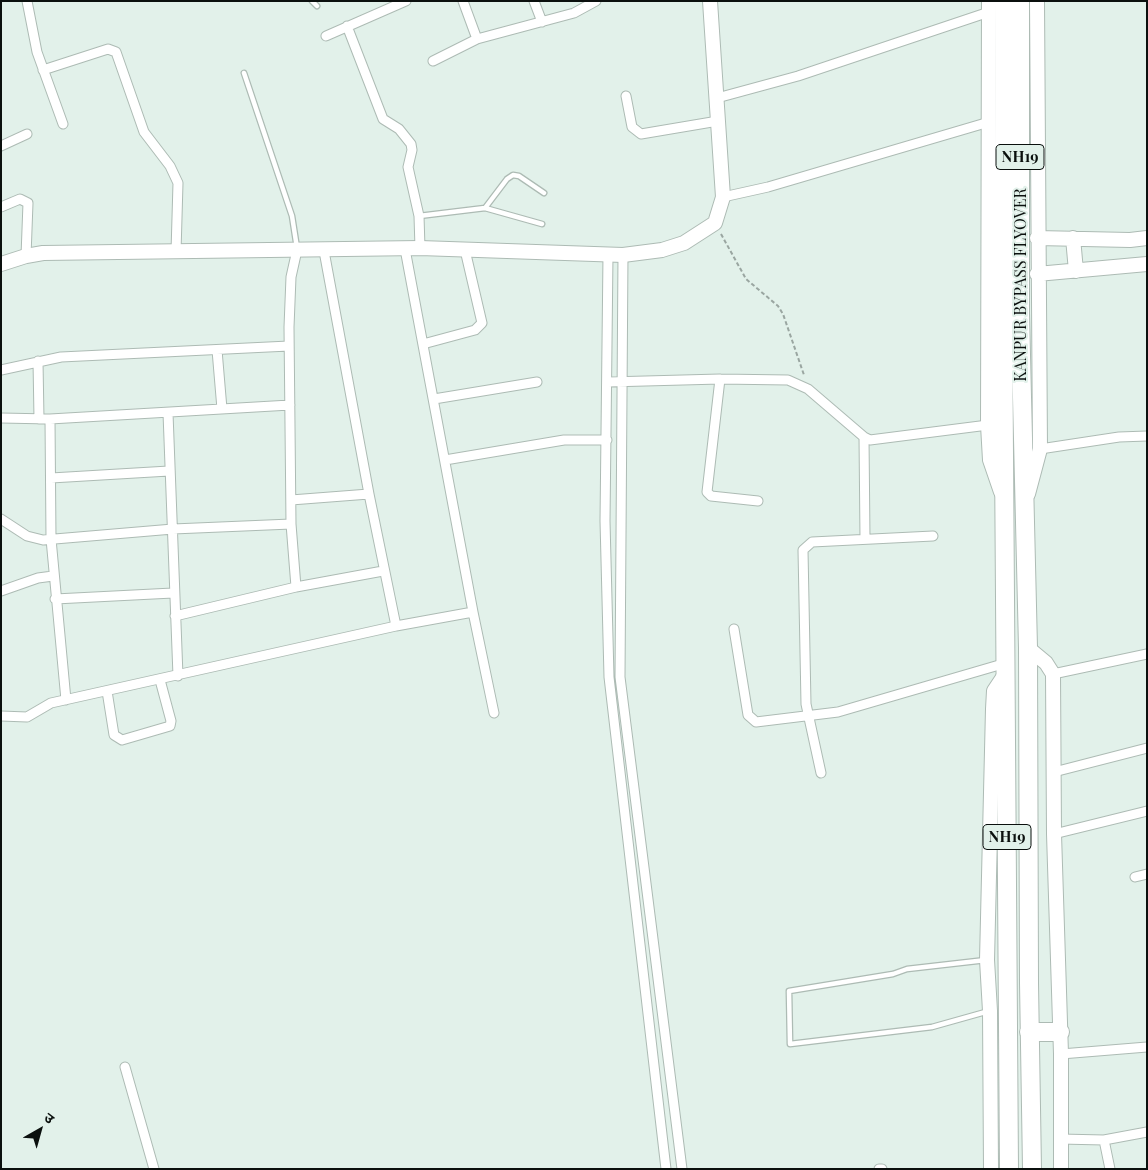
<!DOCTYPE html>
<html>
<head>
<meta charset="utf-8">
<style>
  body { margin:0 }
  #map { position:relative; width:1148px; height:1170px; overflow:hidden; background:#e2f1ea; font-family:"Playfair Display","Noto Sans Devanagari",serif }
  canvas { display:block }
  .frame { position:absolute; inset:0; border:2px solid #0b100e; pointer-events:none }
  .north { position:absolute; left:15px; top:1105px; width:50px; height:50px; -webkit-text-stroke:4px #e2f1ea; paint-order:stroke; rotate:38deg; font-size:14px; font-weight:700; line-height:20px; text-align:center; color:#0b100e }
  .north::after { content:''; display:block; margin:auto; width:18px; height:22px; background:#0b100e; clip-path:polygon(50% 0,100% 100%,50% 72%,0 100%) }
</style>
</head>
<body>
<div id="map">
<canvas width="1148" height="1170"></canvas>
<div class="frame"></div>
<div class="north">उ</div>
</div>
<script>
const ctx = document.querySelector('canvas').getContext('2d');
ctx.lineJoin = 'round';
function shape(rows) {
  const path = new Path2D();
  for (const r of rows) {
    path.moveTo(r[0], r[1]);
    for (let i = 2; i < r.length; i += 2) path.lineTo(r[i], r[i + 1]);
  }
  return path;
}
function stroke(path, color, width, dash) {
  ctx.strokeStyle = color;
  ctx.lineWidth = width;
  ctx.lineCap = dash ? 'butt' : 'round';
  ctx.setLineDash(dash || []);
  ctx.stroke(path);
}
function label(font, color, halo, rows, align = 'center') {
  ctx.font = font + ' "Playfair Display",serif';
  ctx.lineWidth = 4;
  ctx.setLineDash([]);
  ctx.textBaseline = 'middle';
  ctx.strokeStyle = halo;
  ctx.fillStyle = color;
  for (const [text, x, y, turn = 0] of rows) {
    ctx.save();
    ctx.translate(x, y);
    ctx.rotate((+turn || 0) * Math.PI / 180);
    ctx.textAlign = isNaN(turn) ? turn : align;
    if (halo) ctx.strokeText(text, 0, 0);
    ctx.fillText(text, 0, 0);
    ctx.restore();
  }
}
const lane = shape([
  [312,1,317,6],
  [244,73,292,216,297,248],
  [485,208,507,179,513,175,519,176,544,193],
  [419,216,485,208,542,224],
  [986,960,907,969,893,974,789,991,790,1044,932,1027,989,1011]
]);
const street = shape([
  [27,1,37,52,63,124],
  [463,1,477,39],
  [534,1,542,22],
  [347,26,383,119,399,129,411,144,412,150,408,167,419,216,420,248],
  [326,36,406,1],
  [433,61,477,39,574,13,596,1],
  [43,70,108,49,116,52,144,132,170,166,178,183,176,252],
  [626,96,632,127,641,134,718,121],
  [717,98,798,76,989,12],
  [1,146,27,134],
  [723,197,768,187,989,122],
  [1,207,20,199,28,203,26,256],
  [405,249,473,612,494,713],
  [324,251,369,494,396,626],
  [608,255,605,521,609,677,666,1169],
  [623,255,620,677,682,1169],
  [423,344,475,330,482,323,465,250],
  [217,350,222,409],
  [38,361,39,419],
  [1,370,61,357,289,346],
  [720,379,707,492,711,496,758,501],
  [608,382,720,379,788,380,808,389,864,437,870,440,988,425],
  [434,399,537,382],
  [168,413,178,676],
  [1,418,50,419,290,405],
  [50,419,51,539,66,700],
  [864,437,865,539],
  [1040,449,1119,437,1147,436],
  [445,460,564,440,607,440],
  [51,478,169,471],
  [291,500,369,494],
  [1,519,27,536,43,540,173,529,291,524],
  [296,587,291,524,289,327,291,277,297,250],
  [1,591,38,578,53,576],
  [55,599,173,593],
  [175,616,296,587,383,571],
  [734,629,748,715,756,722,838,712,1006,663],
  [1053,674,1147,654],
  [107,691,114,735,122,740,170,726,171,721,160,680],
  [1,716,27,717,51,703,396,626,473,612],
  [1054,772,1147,748],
  [821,773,806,704,803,550,812,542,933,536],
  [1054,834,1147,811],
  [1135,877,1147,874],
  [1061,1054,1147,1047],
  [125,1067,154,1169],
  [1060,1139,1104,1140,1147,1132],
  [1104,1140,1110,1169],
  [879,1169,882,1169]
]);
const secondary = shape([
  [989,1,988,425,990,460,1001,492],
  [1037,238,1130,240,1147,238],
  [1073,238,1076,271],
  [1,264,26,256,43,253,420,248,623,255,662,250,684,243,715,223,723,197,710,1],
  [1037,274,1147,264],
  [1028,494,1040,449,1037,1],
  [1028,648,1046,663,1053,674,1054,834,1061,1054,1061,1169],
  [991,1169,990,1011,987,960,993,709,994,691,1006,673]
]);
const highway = shape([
  [1005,1,1003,312,1009,1169],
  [1020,1,1020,313,1028,648,1029,983,1032,1169],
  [1029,1032,1060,1032]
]);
stroke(lane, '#adbbb4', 7);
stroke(street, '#adbbb4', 11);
stroke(secondary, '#adbbb4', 16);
stroke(highway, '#adbbb4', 20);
stroke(shape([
  [721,234,746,279,778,306,783,314,804,375]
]), '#9aa6a1', 2, [4, 2.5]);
stroke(lane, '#fff', 4.5);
stroke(street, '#fff', 9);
stroke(secondary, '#fff', 14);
stroke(highway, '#fff', 18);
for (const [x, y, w] of [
  [1020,157,48],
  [1007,837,48]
]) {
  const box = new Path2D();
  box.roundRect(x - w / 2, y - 12.5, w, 25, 4);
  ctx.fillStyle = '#e2f1ea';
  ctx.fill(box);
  stroke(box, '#0b100e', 1);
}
label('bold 15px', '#0b100e', null, [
  ["NH19",1020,157],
  ["NH19",1007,837]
]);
label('16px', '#0b100e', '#e2f1ea', [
  ["KANPUR BYPASS FLYOVER",1021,285,-90]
]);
</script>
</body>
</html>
